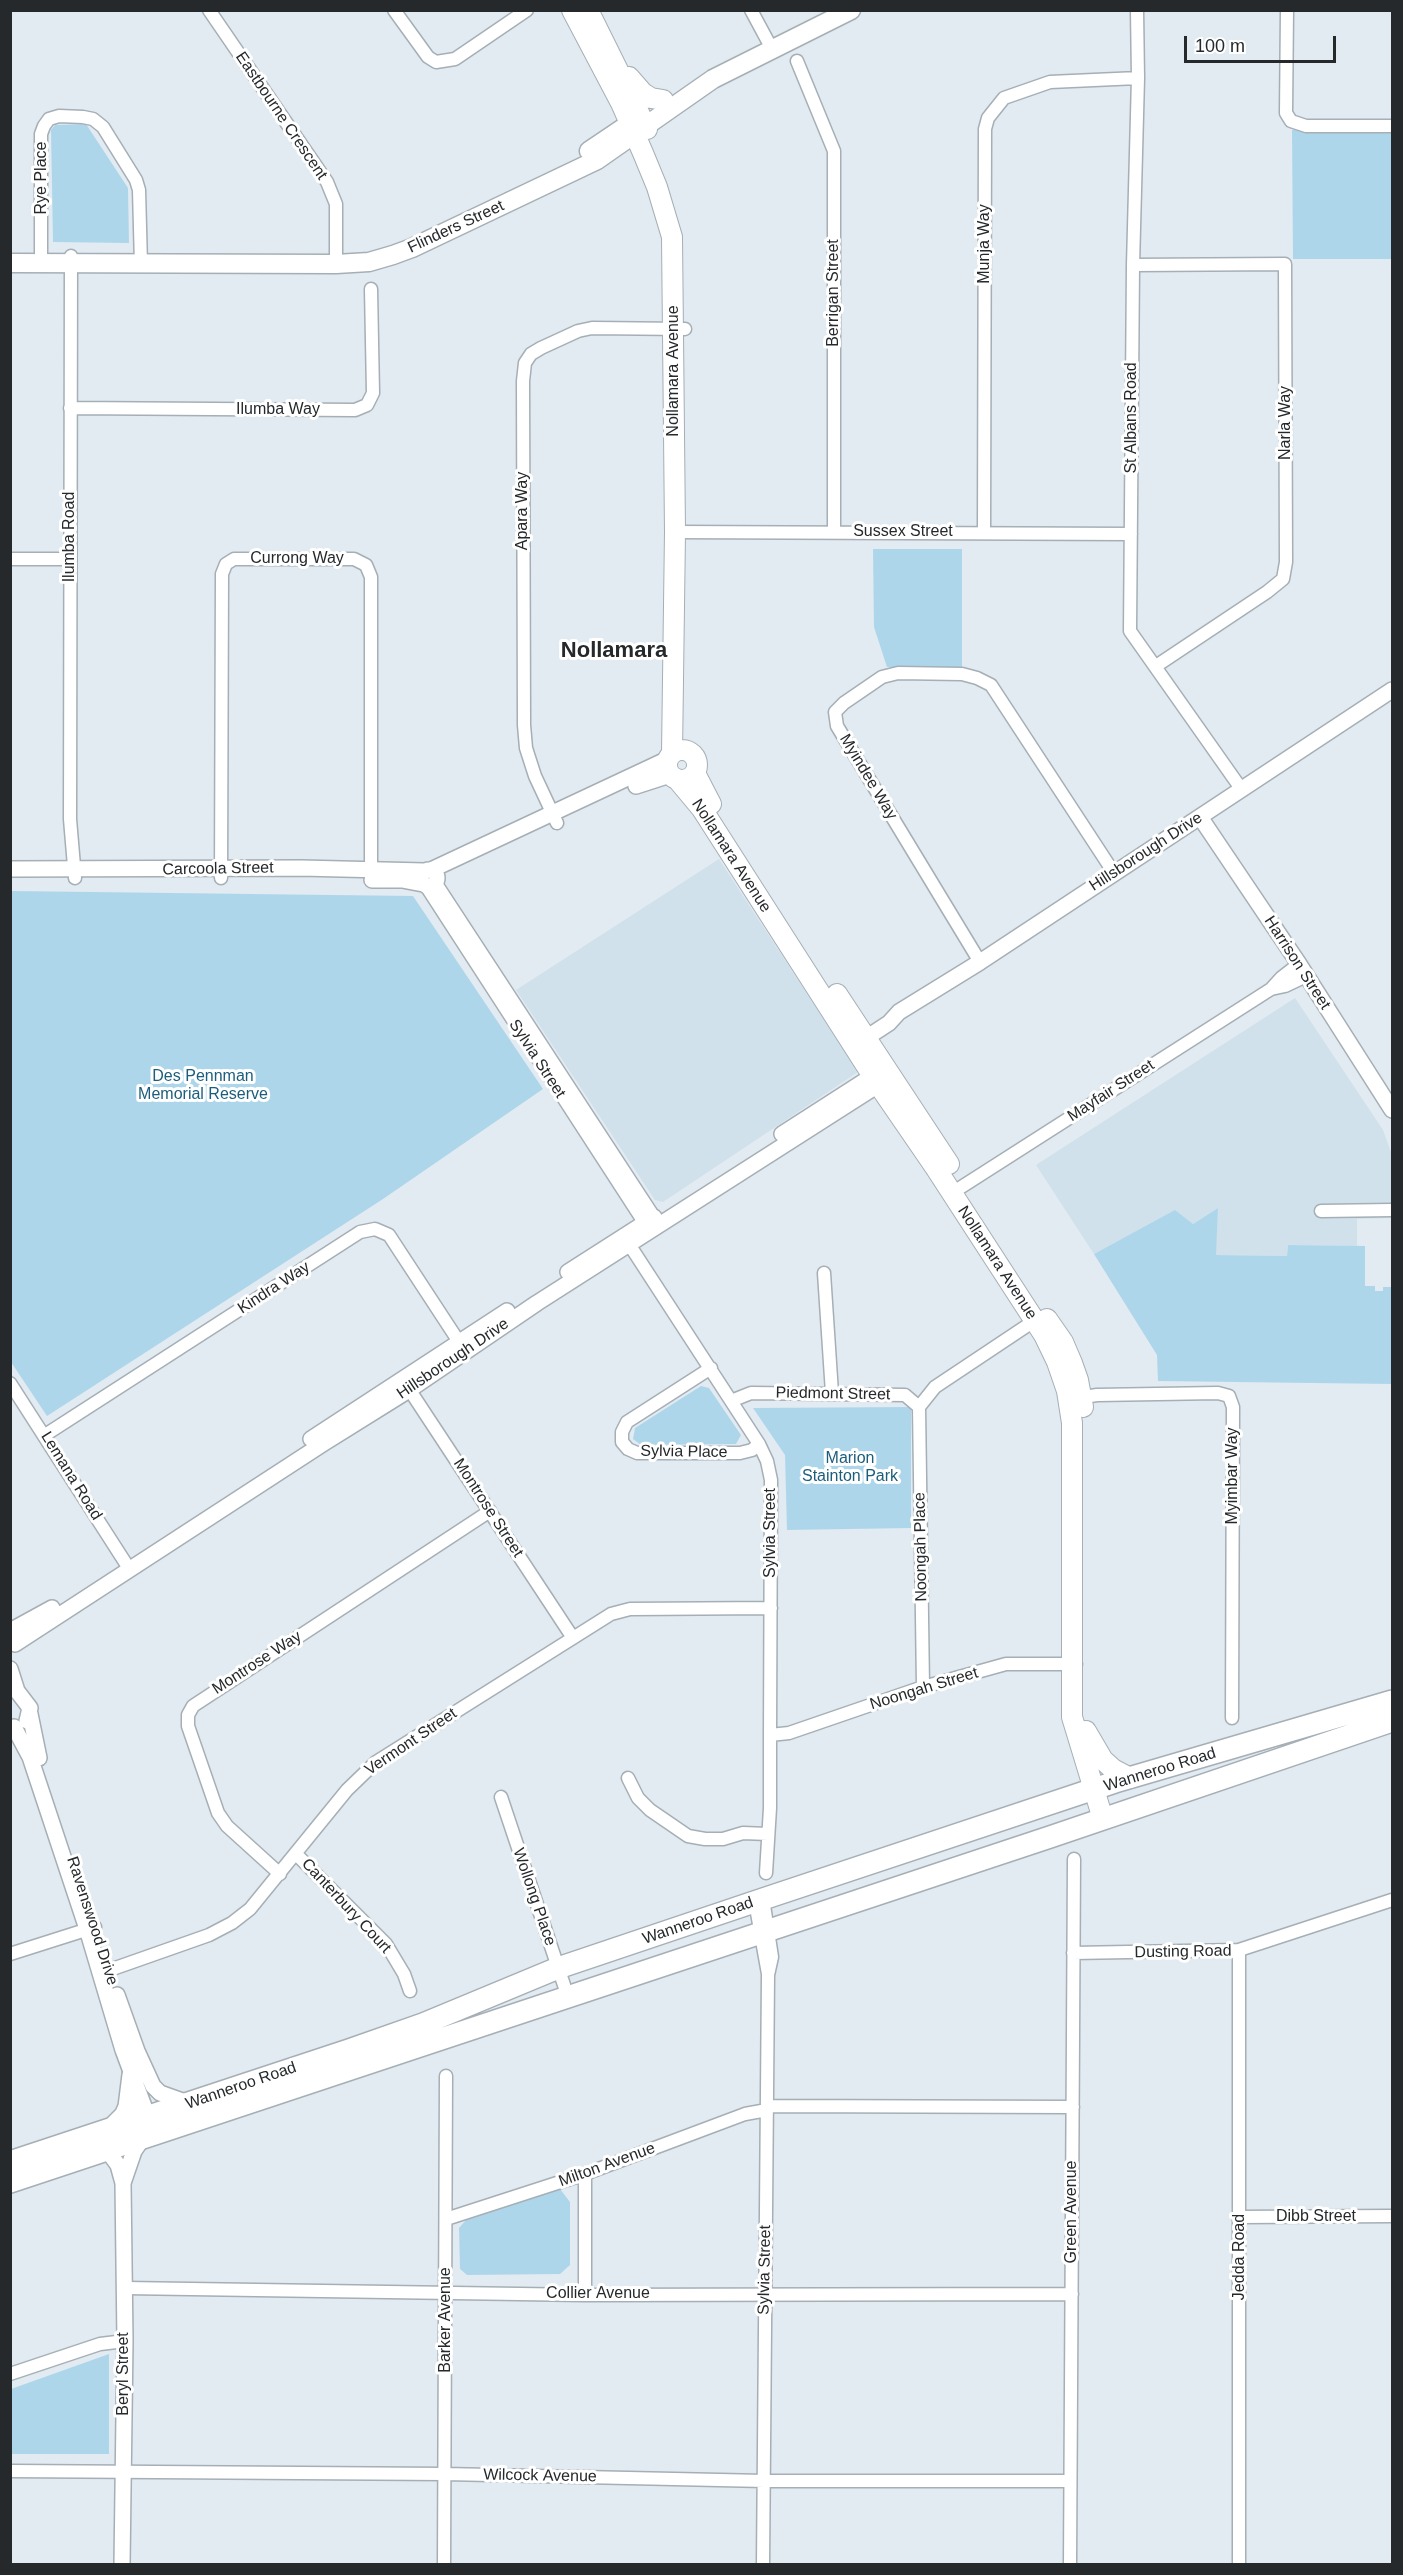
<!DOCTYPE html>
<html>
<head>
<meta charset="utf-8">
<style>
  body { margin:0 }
  #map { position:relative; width:1403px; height:2575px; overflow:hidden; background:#e1ebf1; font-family:Helvetica,sans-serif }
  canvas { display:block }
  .frame { position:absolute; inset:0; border:12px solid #25292b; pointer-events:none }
  .scale { position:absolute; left:1184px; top:36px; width:152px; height:27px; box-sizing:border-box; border:3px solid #25292b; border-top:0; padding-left:8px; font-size:18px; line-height:21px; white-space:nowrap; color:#25292b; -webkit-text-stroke:4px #fff; paint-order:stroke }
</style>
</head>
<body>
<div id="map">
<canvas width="1403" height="2575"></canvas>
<div class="frame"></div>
<div class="scale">100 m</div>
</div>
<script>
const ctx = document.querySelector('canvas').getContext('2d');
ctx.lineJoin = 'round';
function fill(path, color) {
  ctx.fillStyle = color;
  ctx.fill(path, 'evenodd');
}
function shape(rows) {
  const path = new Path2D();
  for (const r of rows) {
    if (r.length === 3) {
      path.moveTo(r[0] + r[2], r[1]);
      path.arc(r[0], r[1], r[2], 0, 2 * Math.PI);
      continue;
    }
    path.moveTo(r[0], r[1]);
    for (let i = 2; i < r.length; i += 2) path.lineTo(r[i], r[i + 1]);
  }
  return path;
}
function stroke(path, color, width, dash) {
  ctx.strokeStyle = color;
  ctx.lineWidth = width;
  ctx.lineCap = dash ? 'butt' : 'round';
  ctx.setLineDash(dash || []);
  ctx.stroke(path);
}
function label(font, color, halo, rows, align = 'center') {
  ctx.font = font + ' Helvetica,sans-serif';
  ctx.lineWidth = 6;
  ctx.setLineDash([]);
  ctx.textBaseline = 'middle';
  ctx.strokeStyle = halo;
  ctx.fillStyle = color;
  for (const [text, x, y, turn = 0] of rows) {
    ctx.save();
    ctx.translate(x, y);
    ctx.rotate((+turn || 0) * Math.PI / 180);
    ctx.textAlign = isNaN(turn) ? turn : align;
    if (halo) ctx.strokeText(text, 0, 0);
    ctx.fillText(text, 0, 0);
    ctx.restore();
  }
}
fill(shape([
  [719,859,858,1072,663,1202,655,1200,516,990],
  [1295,998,1383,1130,1392,1155,1391,1218,1357,1219,1357,1246,1288,1245,1287,1256,1215,1255,1218,1208,1193,1224,1175,1211,1094,1254,1036,1165]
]), '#d0e1eb');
fill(shape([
  [86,124,128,188,129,243,53,242,51,130,55,125],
  [1392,129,1392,259,1293,259,1292,130],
  [873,549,962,549,962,668,887,667,874,627],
  [10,891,413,896,543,1089,383,1199,47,1416,11,1362],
  [1218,1208,1216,1255,1287,1256,1288,1245,1365,1246,1365,1286,1375,1286,1375,1291,1383,1291,1383,1287,1392,1287,1392,1384,1158,1381,1157,1355,1094,1254,1175,1210,1193,1224],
  [701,1386,709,1388,741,1435,736,1444,641,1445,633,1439,635,1428],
  [911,1407,911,1528,787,1530,785,1455,753,1408],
  [560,2189,570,2202,570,2265,560,2274,467,2275,460,2269,459,2228,466,2220],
  [109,2354,109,2454,11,2454,11,2389]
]), '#aed6eb');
const minor = shape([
  [209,10,327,182,336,204,336,264],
  [394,10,428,57,436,62,455,59,527,10],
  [751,10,772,49],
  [1137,10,1138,78,1133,265,1130,631,1242,790],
  [1287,10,1286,113,1291,121,1306,126,1392,126],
  [797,61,834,151,834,532],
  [71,256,70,819,75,878],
  [41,263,41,134,44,126,49,119,59,116,83,117,93,119,103,127,136,180,139,190,141,265],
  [1133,265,1285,264,1286,562,1283,579,1267,592,1156,666],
  [70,408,355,410,367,405,373,393,371,289],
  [675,532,1131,534],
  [984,532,985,129,988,118,1004,98,1050,82,1138,78],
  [10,559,70,559],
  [557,823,535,776,526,748,524,725,523,381,525,363,531,354,541,348,578,331,592,328,685,329],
  [221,878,222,574,226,564,234,559,354,559,366,565,371,577,371,879],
  [435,882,658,1223],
  [426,886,649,1230],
  [980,962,837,726,835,712,844,703,882,677,898,673,962,674,977,678,991,685,1114,873],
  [1271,989,1285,986,1306,976],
  [952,1193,1271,989,1281,978,1299,964],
  [1321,1211,1392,1210],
  [625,1238,759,1444,767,1461,771,1480,770,1735,770,1808,766,1873],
  [824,1273,832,1393],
  [711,1368,627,1422,622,1432,622,1442,628,1449,637,1453,740,1453,752,1450,759,1444],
  [10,1383,130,1570],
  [405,1383,573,1638],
  [1077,1398,1097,1395,1218,1393,1229,1396,1233,1407,1232,1718],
  [731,1401,751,1393,905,1395,919,1407,935,1387,1040,1317],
  [919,1407,923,1687],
  [45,1435,360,1232,375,1229,389,1235,463,1348],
  [770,1735,789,1733,923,1687,1006,1664,1076,1664],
  [628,1778,638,1798,650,1810,688,1836,705,1839,723,1839,743,1833,768,1834],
  [501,1797,568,1997],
  [296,1854,386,1944,404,1974,410,1991],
  [280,1874,227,1826,218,1813,188,1726,188,1715,193,1706,490,1511],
  [763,1899,772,1957,768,1975,763,2564],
  [755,1902,768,1974],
  [1073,1953,1239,1950,1392,1900],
  [10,1954,95,1927],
  [101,1973,209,1935,232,1923,250,1909,347,1790,376,1762,611,1614,630,1609,771,1608],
  [767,2106,1073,2107],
  [585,2174,585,2295],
  [1240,2217,1392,2216],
  [446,2219,585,2174,745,2114,767,2110],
  [125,2288,585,2295,1072,2294],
  [10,2374,100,2344,125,2341],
  [10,2471,445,2474,765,2481,1069,2481],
  [444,2564,446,2076],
  [1070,2564,1074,1859],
  [1239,2564,1239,1950]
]);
const tertiary = shape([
  [636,786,670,775],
  [1200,817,1299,964,1392,1110],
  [10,869,301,868,424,871],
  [431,870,668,759],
  [429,878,8],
  [372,880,402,880,423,884],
  [857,1044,889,1023,899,1012,980,962,1392,690],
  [782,1134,880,1071],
  [568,1272,654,1217],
  [311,1439,507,1311],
  [10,1631,52,1608],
  [15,1644,324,1443,409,1390,537,1303,886,1080],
  [10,1669,17,1691,30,1708,27,1721],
  [30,1714,39,1758],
  [14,1727,30,1757,87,1929,123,2050,148,2117,155,2119],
  [117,1995,137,2051,153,2086,160,2093,188,2103],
  [107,2150,118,2165,123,2183,125,2341,122,2564],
  [123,2183,134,2151,143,2138]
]);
const secondary = shape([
  [589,151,641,116],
  [10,263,336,264,369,262,393,255,412,248,597,160,713,79,851,10]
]);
const primary = shape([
  [572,10,621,103,643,153,657,187,672,237,675,532,672,753],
  [588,10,647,129],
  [629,77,643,93,651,98,663,100],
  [682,765,15],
  [695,773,711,804],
  [677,779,702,809,878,1084,935,1167,1044,1335,1057,1362,1067,1391,1072,1423,1072,1717,1103,1819],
  [837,994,949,1164],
  [1047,1319,1063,1342,1072,1363,1078,1380,1083,1407],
  [1086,1731,1103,1760,1113,1769,1130,1778]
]);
const trunk = shape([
  [113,2128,125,2116,129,2107,133,2075],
  [10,2162,349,2050,423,2024,558,1968,763,1899,1115,1782,1392,1701],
  [10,2182,1050,1837,1392,1721]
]);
stroke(minor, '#a5afb5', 15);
stroke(tertiary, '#a5afb5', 18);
stroke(secondary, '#a5afb5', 21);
stroke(primary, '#a5afb5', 22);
stroke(trunk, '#a5afb5', 24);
stroke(minor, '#fff', 12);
stroke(tertiary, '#fff', 15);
stroke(secondary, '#fff', 18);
stroke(primary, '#fff', 20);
stroke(trunk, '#fff', 21);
label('16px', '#25292b', '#fff', [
  ["Eastbourne Crescent",281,116,56],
  ["Rye Place",42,178,-90],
  ["Flinders Street",456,227,-25],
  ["Munja Way",985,244,-90],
  ["Berrigan Street",834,293,-90],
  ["Nollamara Avenue",674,371,-90],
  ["Ilumba Way",278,410],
  ["St Albans Road",1132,418,-90],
  ["Narla Way",1286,423,-90],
  ["Apara Way",523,511,-90],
  ["Sussex Street",903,532],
  ["Ilumba Road",70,537,-90],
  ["Currong Way",297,559],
  ["Myindee Way",868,777,59],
  ["Hillsborough Drive",1146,852,-33],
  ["Nollamara Avenue",731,856,57],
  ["Carcoola Street",218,869,-1],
  ["Harrison Street",1297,963,57],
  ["Sylvia Street",537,1059,57],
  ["Mayfair Street",1111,1091,-33],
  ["Nollamara Avenue",997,1263,57],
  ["Kindra Way",274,1288,-33],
  ["Hillsborough Drive",453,1359,-34],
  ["Piedmont Street",833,1394,1],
  ["Sylvia Place",684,1452,1],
  ["Lemana Road",71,1476,58],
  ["Myimbar Way",1233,1476,-90],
  ["Montrose Street",488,1508,57],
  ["Sylvia Street",771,1533,-90],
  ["Noongah Place",921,1547,-91],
  ["Montrose Way",257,1663,-33],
  ["Noongah Street",924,1689,-17],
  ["Vermont Street",411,1742,-34],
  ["Wanneroo Road",1160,1770,-17],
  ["Wollong Place",534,1897,71],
  ["Canterbury Court",346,1906,47],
  ["Ravenswood Drive",92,1921,72],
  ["Wanneroo Road",698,1921,-19],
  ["Dusting Road",1183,1952,-1],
  ["Wanneroo Road",241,2086,-19],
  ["Milton Avenue",607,2165,-20],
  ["Green Avenue",1072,2212,-90],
  ["Dibb Street",1316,2217],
  ["Jedda Road",1240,2257,-90],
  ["Sylvia Street",765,2270,-89],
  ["Collier Avenue",598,2294],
  ["Barker Avenue",446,2320,-90],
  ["Beryl Street",124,2374,-90],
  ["Wilcock Avenue",540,2476,1]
]);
label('16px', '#1b5e7c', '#fff', [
  ["Des Pennman",203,1077],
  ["Memorial Reserve",203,1095],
  ["Marion",850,1459],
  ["Stainton Park",850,1477]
]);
label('bold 22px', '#25292b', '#fff', [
  ["Nollamara",614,651]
]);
</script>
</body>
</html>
